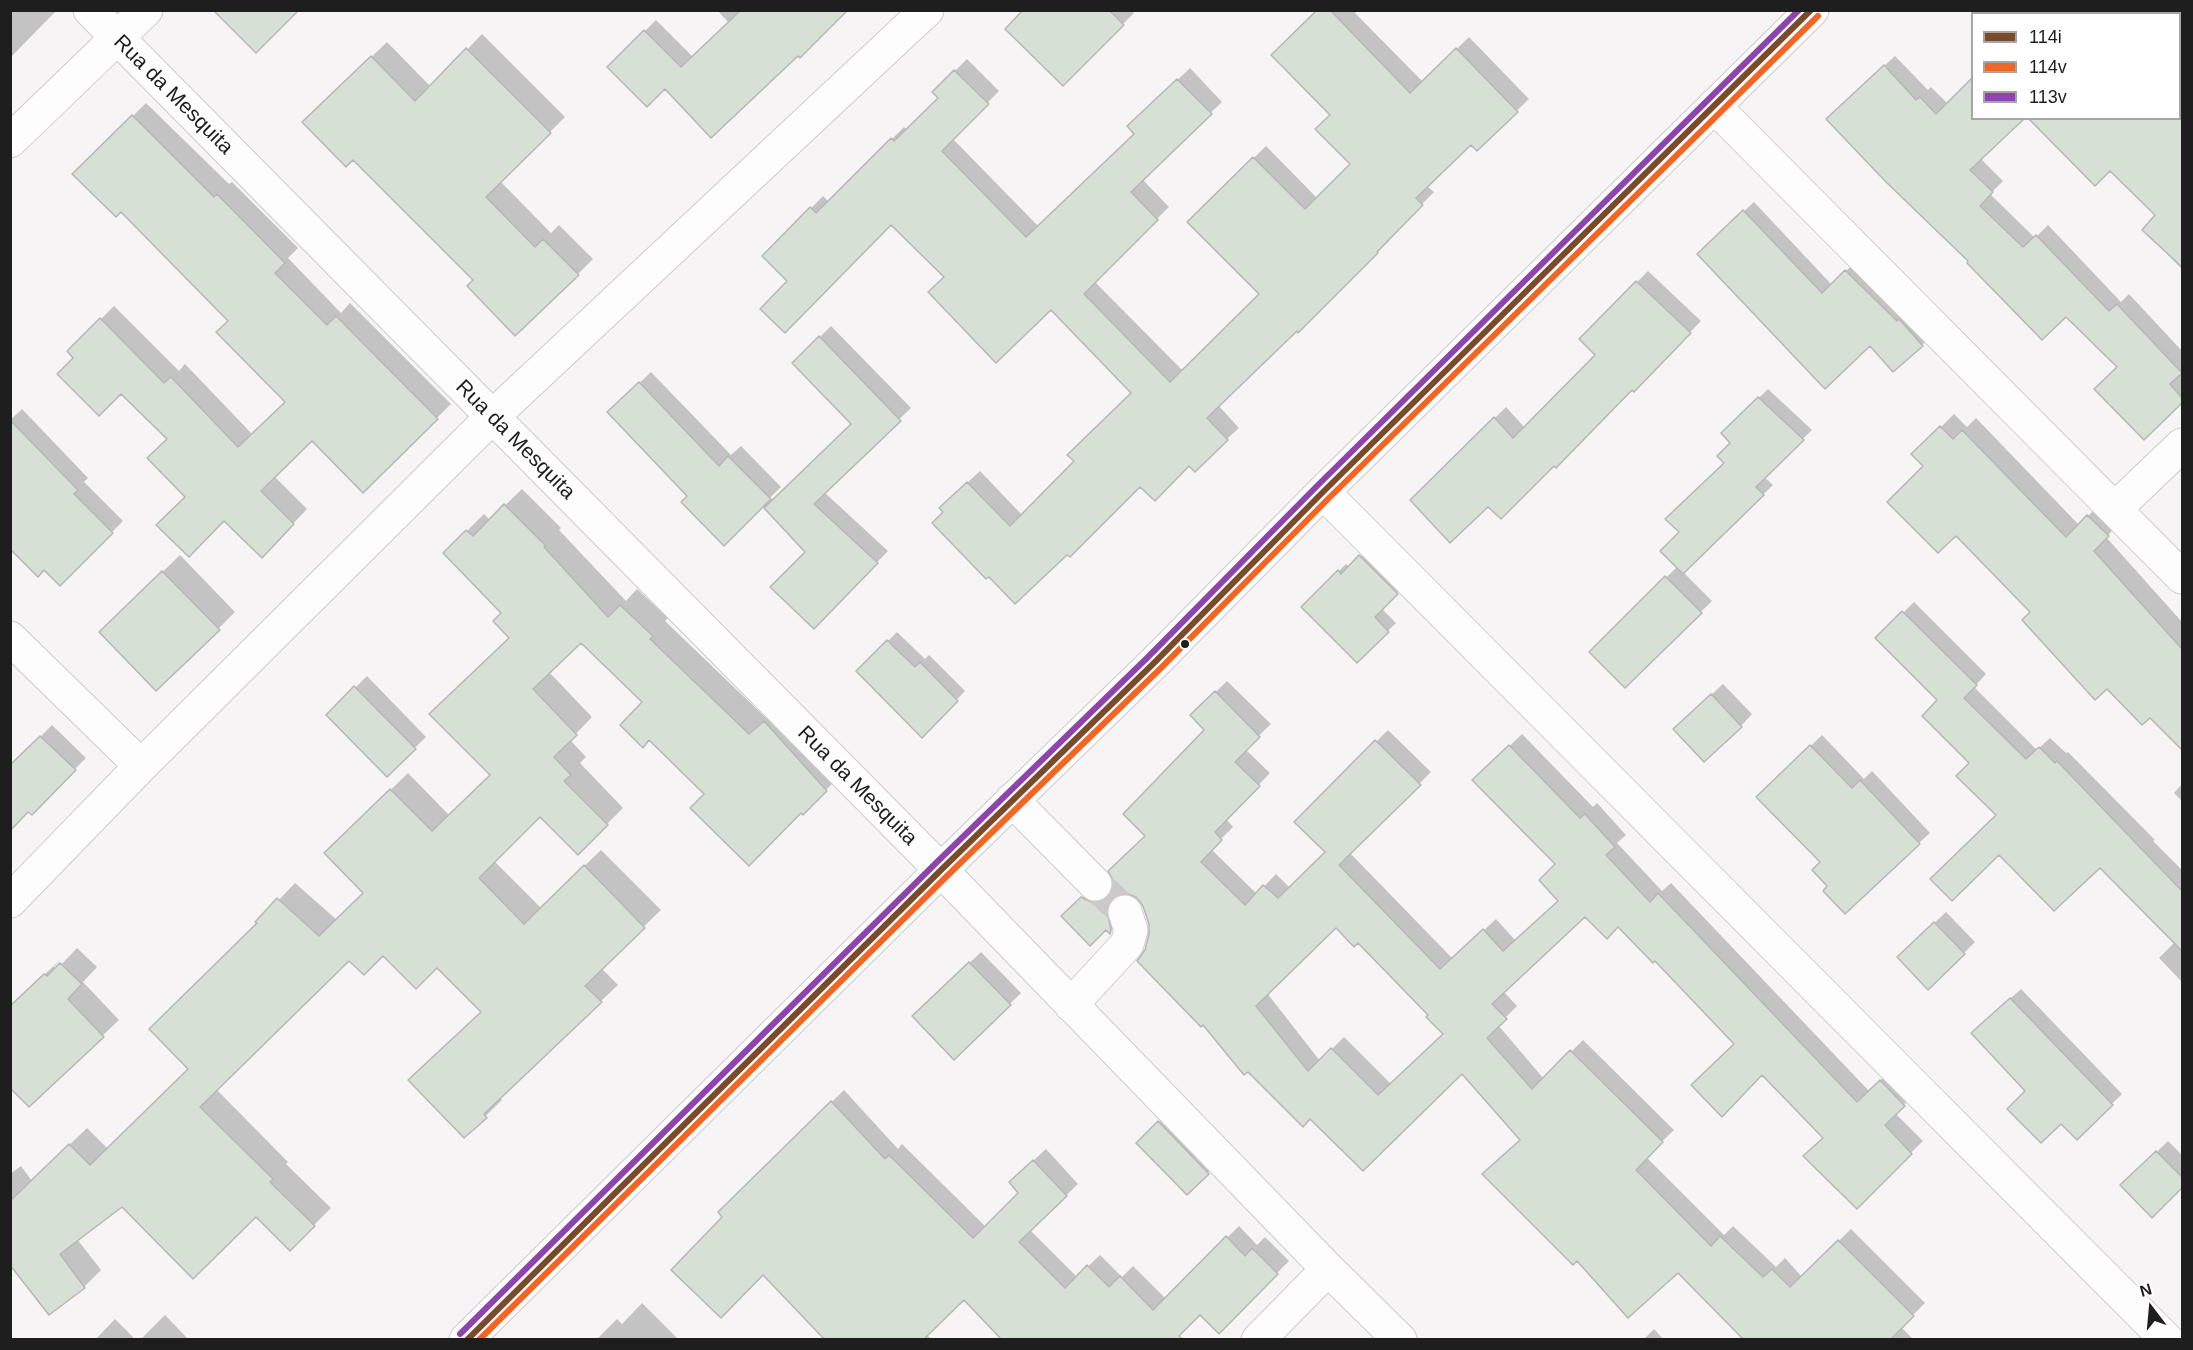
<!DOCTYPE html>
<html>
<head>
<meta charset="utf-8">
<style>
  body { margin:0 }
  #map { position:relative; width:2193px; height:1350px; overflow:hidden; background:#f6f4f5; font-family:Helvetica,sans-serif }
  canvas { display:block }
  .frame { position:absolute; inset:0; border:12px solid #1f1e1e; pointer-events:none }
  .legend { position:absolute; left:1971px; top:12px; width:210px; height:108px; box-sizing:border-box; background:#fff; border:2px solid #a5a5a5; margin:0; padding:8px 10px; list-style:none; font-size:18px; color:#1f1e1e }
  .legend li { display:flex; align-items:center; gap:12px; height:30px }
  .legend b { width:30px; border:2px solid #a5a5a5 }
  .north { position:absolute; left:2121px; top:1278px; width:60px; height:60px; -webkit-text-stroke:4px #fff; paint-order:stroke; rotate:344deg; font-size:16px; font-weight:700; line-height:24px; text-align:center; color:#1f1e1e }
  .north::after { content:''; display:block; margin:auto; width:21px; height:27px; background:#1f1e1e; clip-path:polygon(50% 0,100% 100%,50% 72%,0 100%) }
</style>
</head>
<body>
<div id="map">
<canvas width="2193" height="1350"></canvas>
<div class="frame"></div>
<ul class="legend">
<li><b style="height:8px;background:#7a4b2a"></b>114i</li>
<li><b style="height:8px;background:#f26522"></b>114v</li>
<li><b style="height:8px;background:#8e44ad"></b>113v</li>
</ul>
<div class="north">N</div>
</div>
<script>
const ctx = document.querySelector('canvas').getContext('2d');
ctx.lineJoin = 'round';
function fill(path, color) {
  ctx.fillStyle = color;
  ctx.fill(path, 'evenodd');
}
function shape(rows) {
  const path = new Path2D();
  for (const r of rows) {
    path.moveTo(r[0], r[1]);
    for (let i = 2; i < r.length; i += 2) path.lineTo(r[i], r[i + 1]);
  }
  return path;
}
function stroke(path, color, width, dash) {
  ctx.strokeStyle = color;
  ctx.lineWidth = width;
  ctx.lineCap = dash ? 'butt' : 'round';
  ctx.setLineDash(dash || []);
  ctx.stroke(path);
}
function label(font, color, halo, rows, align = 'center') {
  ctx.font = font + ' Helvetica,sans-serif';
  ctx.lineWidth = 5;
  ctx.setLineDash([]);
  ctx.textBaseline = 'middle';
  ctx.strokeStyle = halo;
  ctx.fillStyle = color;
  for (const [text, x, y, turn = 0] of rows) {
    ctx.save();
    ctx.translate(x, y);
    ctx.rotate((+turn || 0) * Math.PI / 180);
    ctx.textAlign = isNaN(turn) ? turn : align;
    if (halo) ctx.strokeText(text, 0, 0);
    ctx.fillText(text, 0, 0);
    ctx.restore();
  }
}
fill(shape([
  [10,10,55,12,10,58],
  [717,10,846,10,798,54,665,86,609,67,656,20,693,57,729,23],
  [1025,10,1131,10,1134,13,1063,84],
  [1319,10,1358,10,1355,13,1423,82,1469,37,1529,99,1477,149,1471,143,1427,186,1434,192,1387,239,1389,241,1298,331,1297,329,1218,405,1239,428,1227,439,1189,464,1140,485,1070,555,945,512,953,496,980,471,1023,516,1076,461,1133,393,1051,308,946,276,891,223,790,281,764,256,823,196,829,202,904,127,907,130,940,98,934,92,967,59,999,91,952,138,1039,227,1136,133,1129,126,1190,68,1222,102,1142,179,1169,207,1094,281,1183,371,1261,294,1189,222,1266,146,1318,199,1352,164,1332,115],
  [2000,10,2182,10,2182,269,2168,255,2170,253,2158,215,2110,169,2180,118,2180,14,2003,14],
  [482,34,565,117,500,181,551,233,559,225,593,259,578,274,475,280,319,107,387,42,431,87],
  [1895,56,1928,90,1931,87,1948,104,1972,80,1972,118,1980,158,2003,181,1990,194,2035,238,2048,225,2121,302,2129,294,2182,351,2182,371,2180,373,2182,375,2182,401,2144,438,2119,367,2066,315,1970,261,1839,108],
  [146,103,229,184,232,182,298,248,288,258,341,313,350,303,451,404,363,491,312,439,274,476,307,509,276,542,224,519,187,497,169,439,121,391,69,351,114,306,179,371,185,364,253,435,287,402,230,321,121,210,74,174],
  [1754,202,1832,285,1856,261,1932,335,1922,345,1870,344,1708,245],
  [1648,271,1701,321,1634,390,1632,388,1554,464,1488,505,1412,500,1506,407,1525,428,1597,355,1581,339],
  [831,326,911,408,824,492,888,551,814,627,807,552,766,508,853,424,794,363],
  [651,372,731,455,741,446,781,487,724,543,689,496,609,412],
  [1768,389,1812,430,1764,477,1773,485,1683,572,1712,601,1625,686,1591,652,1679,565,1681,532,1726,463,1732,443,1723,433],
  [22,409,88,478,84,482,123,521,60,584,45,568,10,546,10,420],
  [1954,414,1967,427,1976,418,2079,525,2101,503,2121,522,2106,537,2182,622,2182,748,2150,716,2033,612,1925,466,1914,454],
  [522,489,561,528,559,530,626,601,637,589,668,618,665,621,766,718,781,705,843,773,803,813,706,794,644,702,581,641,549,672,592,717,570,740,586,757,580,763,623,808,578,853,540,815,494,861,541,908,601,850,661,910,601,968,618,985,500,1097,502,1100,465,1136,482,1011,437,965,383,954,349,959,216,1089,288,1162,286,1164,331,1208,290,1249,256,1215,123,1205,77,1239,101,1270,84,1287,49,1313,10,1263,10,1174,21,1166,32,1181,87,1128,108,1149,190,1069,258,922,295,883,337,920,365,893,326,853,408,773,449,815,491,775,511,638,503,612,445,553,484,514,490,520],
  [1368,549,1405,585,1381,608,1396,623,1357,661,1303,607,1346,564,1349,567],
  [180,555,235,612,218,629,118,615],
  [1914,602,1986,674,1974,687,2037,750,2050,738,2066,753,2068,752,2155,840,2153,841,2182,870,2182,929,2173,939,2100,865,1998,814,1939,700,1878,638],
  [897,632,925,659,929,655,965,691,922,736,858,671],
  [367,676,426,737,387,775,328,715],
  [1227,681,1271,724,1245,749,1270,773,1226,819,1233,827,1211,849,1257,894,1276,874,1290,888,1327,852,1296,822,1388,730,1431,772,1350,853,1453,959,1496,919,1516,941,1560,900,1557,864,1486,769,1522,734,1593,807,1597,803,1626,835,1617,843,1662,891,1671,883,1869,1091,1892,1069,1916,1093,1895,1113,1923,1141,1857,1206,1825,1138,1655,959,1618,925,1585,915,1503,991,1517,1006,1498,1025,1544,1079,1583,1040,1674,1130,1646,1157,1724,1235,1733,1226,1776,1267,1785,1258,1802,1277,1851,1229,1925,1303,1901,1327,1914,1340,1747,1340,1678,1271,1522,1139,1462,1072,1363,1169,1146,950,1151,935,1150,924,1144,905,1138,896,1130,892,1119,893,1118,896,1122,918,1110,932,1106,928,1063,916,1094,886,1103,891,1114,891,1206,730,1192,715],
  [1336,926,1358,941,1430,1014,1445,1033,1391,1084,1344,1037,1320,1061,1267,993],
  [1723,684,1752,714,1741,726,1686,718],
  [52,725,86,758,31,813,10,768],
  [1822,735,1864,779,1872,771,1930,833,1919,843,1821,862,1758,797],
  [2182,784,2182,801,2174,793],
  [1946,912,1975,942,1964,953,1910,946],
  [2182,935,2182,982,2159,958],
  [77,948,97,967,83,982,119,1020,29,1105,10,1007,61,959,54,967,56,970],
  [981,952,1021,993,1010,1004,914,1016],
  [2021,989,2122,1094,2077,1138,2027,1091,1983,1023],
  [844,1090,898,1149,902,1144,986,1227,1020,1193,1022,1171,1046,1149,1078,1184,1030,1230,1077,1277,1100,1255,1122,1277,1133,1266,1166,1299,1239,1226,1257,1245,1265,1237,1289,1261,1219,1332,1200,1313,1181,1332,964,1298,926,1334,932,1340,827,1340,720,1212],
  [1170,1111,1219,1162,1187,1193,1138,1143],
  [2168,1141,2182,1155,2182,1186,2153,1216,2123,1185],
  [642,1303,679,1340,596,1340,617,1319,622,1324],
  [165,1315,189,1340,140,1340],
  [115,1319,136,1340,95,1340],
  [1654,1329,1664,1340,1643,1340]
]), '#0003');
const building = shape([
  [213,10,299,10,256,53,213,10],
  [741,10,848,10,800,58,798,56,711,138,665,89,647,107,607,67,644,30,681,67,741,10],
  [1023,10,1109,10,1124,25,1063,86,1005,29,1023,10],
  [1317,10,1330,10,1410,93,1456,48,1518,112,1477,151,1471,145,1416,198,1423,205,1377,252,1378,253,1298,333,1297,331,1207,418,1228,440,1195,472,1189,466,1155,501,1140,487,1070,557,1067,555,1015,604,989,577,986,579,932,523,943,512,939,508,967,482,1010,526,1074,461,1067,455,1131,393,1051,310,996,363,995,362,928,292,944,277,891,225,785,333,760,309,787,281,762,256,810,207,816,213,891,138,894,141,938,98,932,92,954,70,989,104,942,151,1026,237,1134,134,1127,126,1177,79,1212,114,1131,192,1158,220,1084,294,1170,382,1259,294,1187,222,1253,157,1305,209,1350,164,1315,129,1330,115,1271,55,1317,10],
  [466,48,551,133,486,197,535,247,543,239,579,275,515,336,467,286,473,280,353,160,346,167,302,122,371,56,415,101,466,48],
  [1884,65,1916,100,1920,97,1936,114,1972,78,1972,118,2025,118,1970,170,1993,192,1980,206,2023,247,2036,235,2109,311,2117,304,2182,373,2170,384,2182,398,2182,403,2144,440,2094,389,2117,367,2066,317,2042,340,1967,263,1968,261,1886,182,1826,119,1884,65],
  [132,115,214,197,217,194,285,263,275,273,327,325,336,316,438,419,363,493,312,441,261,491,294,524,262,558,224,521,189,557,156,525,185,497,147,458,167,439,121,394,99,416,57,374,73,358,67,351,100,318,164,383,171,377,238,447,285,402,216,332,228,321,121,212,116,217,72,174,132,115],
  [2028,118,2182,118,2182,267,2142,230,2155,215,2110,171,2095,186,2028,118],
  [1743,210,1822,293,1845,270,1897,321,1899,319,1923,346,1893,372,1870,346,1825,389,1697,254,1743,210],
  [1636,281,1691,333,1634,392,1632,390,1556,468,1554,466,1501,519,1488,507,1450,543,1410,500,1494,417,1513,438,1595,355,1579,339,1636,281],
  [819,336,901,421,814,504,878,563,814,629,770,587,805,552,764,508,851,424,792,363,819,336],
  [639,382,719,466,728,456,771,499,724,546,681,502,687,496,607,412,639,382],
  [1758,397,1804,440,1756,487,1764,495,1683,574,1660,551,1679,532,1665,519,1724,463,1717,456,1730,443,1721,433,1758,397],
  [10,420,78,490,74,494,113,533,60,586,44,570,38,577,10,549,10,420],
  [1940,426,1953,439,1962,430,2066,537,2087,515,2109,536,2094,551,2182,649,2182,750,2150,718,2142,725,2107,689,2095,700,2022,620,2030,612,1956,536,1938,553,1887,502,1923,466,1911,454,1940,426],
  [504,504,546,546,544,547,608,617,620,605,653,636,650,639,749,734,764,721,827,791,803,815,801,813,749,866,690,808,704,794,649,740,643,748,620,725,642,702,581,643,533,689,577,735,554,757,571,775,564,781,608,825,578,855,540,817,479,878,524,924,584,865,645,928,585,986,602,1002,484,1114,487,1118,464,1138,408,1080,481,1012,437,968,416,989,383,956,364,975,349,961,200,1107,273,1179,270,1182,315,1226,290,1251,256,1217,193,1279,122,1207,60,1254,85,1288,49,1315,10,1265,10,1201,69,1144,90,1165,188,1069,149,1029,257,923,255,922,277,898,319,936,363,893,324,853,390,789,432,831,490,775,429,714,509,638,493,621,501,613,443,553,466,530,473,536,504,504],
  [1359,555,1398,594,1375,617,1389,632,1357,663,1301,607,1338,570,1341,574,1359,555],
  [162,571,220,630,156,691,99,632,162,571],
  [1665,576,1702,613,1625,688,1589,652,1665,576],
  [1902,611,1977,685,1964,698,2026,759,2039,747,2055,763,2057,761,2182,891,2182,951,2100,868,2054,911,1999,855,1952,901,1930,879,1996,815,1956,776,1969,763,1922,716,1937,700,1875,638,1902,611],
  [887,640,915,667,920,662,958,701,922,738,856,671,887,640],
  [354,686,416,749,387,777,326,715,354,686],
  [1215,691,1260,737,1235,762,1260,786,1215,832,1222,840,1201,862,1245,905,1263,885,1278,898,1325,852,1294,822,1375,740,1421,785,1339,865,1440,969,1483,929,1503,951,1558,901,1539,880,1555,864,1472,780,1509,745,1580,818,1585,814,1615,847,1606,855,1650,902,1658,893,1857,1102,1880,1080,1905,1106,1885,1125,1912,1154,1857,1209,1803,1156,1823,1138,1762,1075,1722,1117,1691,1085,1734,1044,1655,961,1653,963,1618,927,1607,939,1585,917,1492,1004,1507,1019,1487,1038,1532,1089,1570,1050,1663,1142,1636,1170,1711,1246,1720,1236,1763,1277,1772,1269,1790,1287,1838,1240,1914,1316,1890,1340,1744,1340,1678,1273,1628,1318,1577,1261,1573,1265,1482,1174,1520,1140,1462,1074,1363,1171,1310,1119,1303,1127,1248,1072,1244,1075,1203,1025,1201,1027,1137,961,1145,950,1149,934,1149,924,1143,906,1137,898,1129,894,1120,894,1111,899,1107,909,1111,930,1110,934,1106,930,1090,946,1061,916,1081,897,1091,902,1100,902,1109,897,1113,888,1113,880,1108,871,1145,836,1123,814,1204,730,1190,715,1215,691],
  [1336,928,1354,947,1358,943,1428,1015,1426,1017,1443,1034,1378,1095,1331,1048,1308,1071,1256,1006,1336,928],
  [1711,694,1742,727,1704,762,1673,729,1711,694],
  [40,736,76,770,32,815,28,812,10,831,10,765,40,736],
  [1810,745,1852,788,1860,780,1920,844,1845,914,1823,891,1827,886,1812,870,1820,862,1756,797,1810,745],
  [1934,922,1965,954,1928,990,1897,957,1934,922],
  [969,962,1011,1005,954,1060,912,1016,969,962],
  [60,963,82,984,68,999,104,1037,29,1107,10,1088,10,1006,44,974,47,976,60,963],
  [2010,998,2113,1105,2077,1140,2061,1124,2041,1143,2007,1109,2025,1091,1971,1033,2010,998],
  [831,1101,885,1159,889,1155,973,1238,1018,1193,1009,1182,1033,1160,1067,1196,1019,1242,1065,1288,1087,1265,1109,1287,1120,1276,1153,1310,1226,1236,1245,1256,1252,1248,1278,1274,1219,1334,1200,1315,1179,1336,1183,1340,1002,1340,964,1300,923,1340,825,1340,763,1275,721,1318,671,1270,722,1217,718,1212,831,1101],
  [1158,1121,1209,1174,1187,1195,1136,1143,1158,1121],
  [2156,1151,2182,1177,2182,1188,2152,1218,2120,1185,2156,1151]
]);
fill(building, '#d6e0d5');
stroke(building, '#b7b6b6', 1.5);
stroke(shape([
  [1095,884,1125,912]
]), '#cbc9ca', 33, [33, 16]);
const minor = shape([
  [90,10,941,870,1328,1269,1400,1340],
  [1714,106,2182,577],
  [10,141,146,10],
  [1323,492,2167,1340],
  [2116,508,2182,445],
  [10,638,141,766],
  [1012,800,1095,884],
  [10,901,141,766,492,417,927,10],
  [1071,1005,1127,944,1131,930,1125,912],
  [466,1340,941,870,1155,662,1323,492,1812,10],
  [1258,1340,1328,1269]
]);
stroke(minor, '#cdcbcc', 35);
stroke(minor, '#fefdfe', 33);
stroke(shape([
  [467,1340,941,870,1155,662,1323,492,1811,10]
]), '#7a4b2a', 6);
stroke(shape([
  [479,1340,947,876,1161,668,1329,498,1818,16]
]), '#f26522', 6);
stroke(shape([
  [460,1334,935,864,1149,656,1317,486,1799,10]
]), '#8e44ad', 6);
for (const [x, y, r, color] of [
  [1185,644,5,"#1f1e1e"]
]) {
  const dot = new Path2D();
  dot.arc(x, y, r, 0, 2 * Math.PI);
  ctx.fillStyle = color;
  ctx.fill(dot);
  stroke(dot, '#fff', 2);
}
label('21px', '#1f1e1e', '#fff', [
  ["Rua da Mesquita",173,95,45],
  ["Rua da Mesquita",515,440,45],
  ["Rua da Mesquita",857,786,45]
]);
</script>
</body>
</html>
